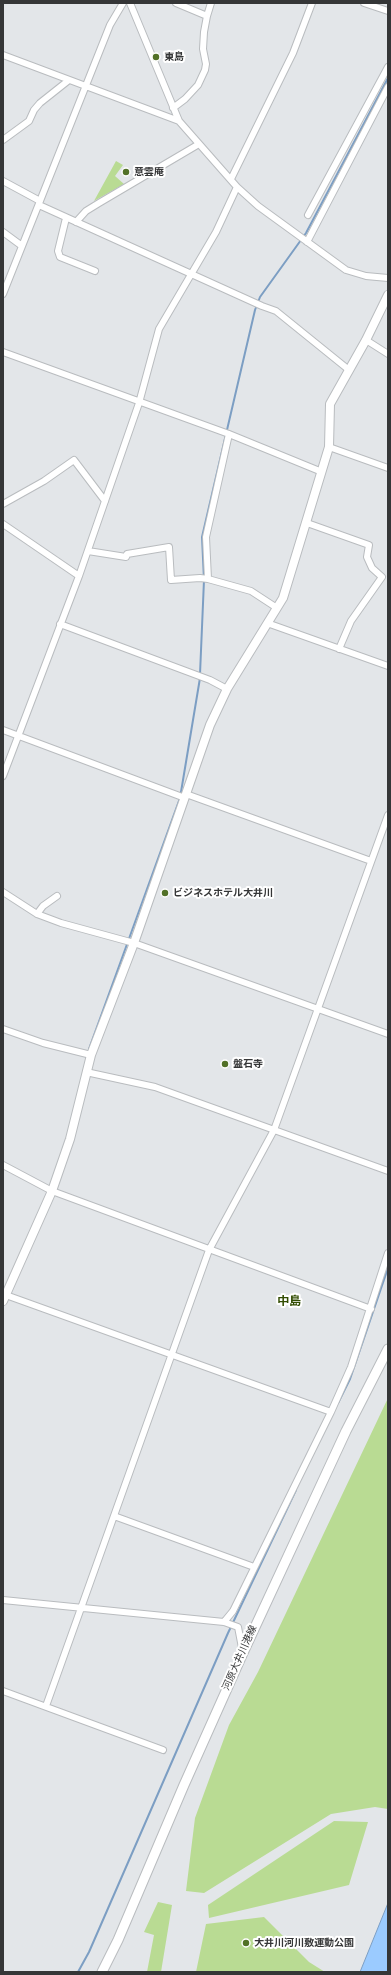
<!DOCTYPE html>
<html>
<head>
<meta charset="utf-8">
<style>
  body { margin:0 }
  #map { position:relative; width:391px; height:1975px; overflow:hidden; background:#e3e6e9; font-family:"Varela Round",sans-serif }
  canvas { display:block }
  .frame { position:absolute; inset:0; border:4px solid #353637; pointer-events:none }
</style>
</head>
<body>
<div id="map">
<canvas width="391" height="1975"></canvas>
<div class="frame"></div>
</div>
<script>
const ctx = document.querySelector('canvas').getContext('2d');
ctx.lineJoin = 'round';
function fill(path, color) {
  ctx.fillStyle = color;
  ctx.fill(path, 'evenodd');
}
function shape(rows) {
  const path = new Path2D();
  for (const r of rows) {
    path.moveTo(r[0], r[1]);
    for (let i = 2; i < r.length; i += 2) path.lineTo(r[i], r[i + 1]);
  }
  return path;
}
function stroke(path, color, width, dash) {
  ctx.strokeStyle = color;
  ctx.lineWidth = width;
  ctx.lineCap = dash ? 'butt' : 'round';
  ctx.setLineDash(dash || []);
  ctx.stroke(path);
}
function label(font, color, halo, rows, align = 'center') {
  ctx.font = font + ' "Varela Round","Noto Sans JP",sans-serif';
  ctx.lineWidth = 4;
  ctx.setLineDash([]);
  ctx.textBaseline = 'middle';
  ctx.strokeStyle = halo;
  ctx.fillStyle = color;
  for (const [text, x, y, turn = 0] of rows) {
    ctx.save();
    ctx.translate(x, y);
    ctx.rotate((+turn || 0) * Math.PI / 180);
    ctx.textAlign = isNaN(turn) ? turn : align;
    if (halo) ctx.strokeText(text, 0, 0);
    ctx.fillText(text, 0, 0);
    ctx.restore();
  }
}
fill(shape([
  [116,161,123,165,115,176,124,184,94,201],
  [388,1398,388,1809,375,1807,331,1814,204,1893,186,1891,195,1818,229,1725,258,1672],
  [334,1821,368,1822,349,1885,209,1918,208,1905],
  [158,1902,172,1905,161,1972,147,1972,154,1935,144,1932],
  [264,1917,309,1962,325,1972,196,1972,206,1924]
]), '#b9db93');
const water = shape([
  [388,1903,388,1972,360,1972,388,1903]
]);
fill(water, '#9bcbff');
stroke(water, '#7c9ec3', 1);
stroke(shape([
  [200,674,204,580,202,537,255,310,260,297,306,233,388,78],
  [89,1049,180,798,200,678],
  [338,1403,350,1379,388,1268],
  [78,1972,89,1952,228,1633,296,1490]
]), '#7c9ec3', 2);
const minor = shape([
  [130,3,179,121,237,187,258,206,346,270,366,276,388,278],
  [176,3,207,16],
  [364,3,388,11],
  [3,55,179,121],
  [173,108,185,99,198,85,205,70,206,64,203,49,204,32,207,16,211,3],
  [3,140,29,121,34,110,40,103,69,80],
  [231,179,293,53,312,3],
  [3,181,40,201],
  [39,205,262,306,276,311,349,370],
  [308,215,388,67],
  [66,218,58,251,60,257,95,271],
  [76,222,86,211,99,203,199,144],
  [3,232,22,246],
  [307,242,388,87],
  [3,294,110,25,123,3],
  [366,340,388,354],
  [3,352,229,434,322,472],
  [229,434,206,537,208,579,251,591,277,608],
  [329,447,388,468],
  [3,504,44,481,74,460,105,501],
  [307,523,369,545,367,557,372,568,382,577,351,621,339,649],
  [3,524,79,576],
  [88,551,126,557,127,554,169,547,171,580,200,578,208,579],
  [267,623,388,666],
  [60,624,210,680,227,689],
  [3,730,185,798],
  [3,776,79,576,105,501,139,403,159,329,216,232,237,187],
  [186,794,371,861],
  [3,892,37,914,61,923,134,943,388,1034],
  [37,914,43,906,57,896],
  [3,1029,43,1043,91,1055],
  [86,1072,155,1087,388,1171],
  [3,1165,52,1191,371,1309],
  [3,1294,331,1412],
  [114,1516,254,1567],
  [3,1600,224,1622,238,1627,243,1653],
  [224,1622,233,1611,331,1412,351,1367,388,1253],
  [3,1691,163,1750],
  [46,1706,209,1250,274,1130,388,815]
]);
const tertiary = shape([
  [3,1301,52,1191,70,1139,91,1055,134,943,210,725,227,689,283,598,329,447,330,404,366,340,388,295]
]);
const secondary = shape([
  [102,1972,118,1940,184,1785,243,1653,346,1431,388,1349]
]);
stroke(minor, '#b9bcbf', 8);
stroke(tertiary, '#b9bcbf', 10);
stroke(secondary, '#b9bcbf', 11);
stroke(minor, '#fff', 6);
stroke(tertiary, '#fff', 8);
stroke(secondary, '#fff', 9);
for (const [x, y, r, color] of [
  [156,57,4,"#527127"],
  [126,172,4,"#527127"],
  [165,893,4,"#527127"],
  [225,1064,4,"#527127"],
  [246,1943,4,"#527127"]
]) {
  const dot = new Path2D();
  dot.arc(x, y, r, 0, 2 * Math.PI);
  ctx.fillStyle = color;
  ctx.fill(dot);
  stroke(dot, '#fff', 1.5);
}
label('bold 10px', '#353637', '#fff', [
  ["東島",164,57],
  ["意雲庵",134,172],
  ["ビジネスホテル大井川",173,893],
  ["盤石寺",233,1064],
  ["大井川河川敷運動公園",254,1943]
], 'left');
label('10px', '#353637', '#fff', [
  ["河原大井川港線",240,1658,-66]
]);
label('bold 12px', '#324d02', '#fff', [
  ["中島",289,1302]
]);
</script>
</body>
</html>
